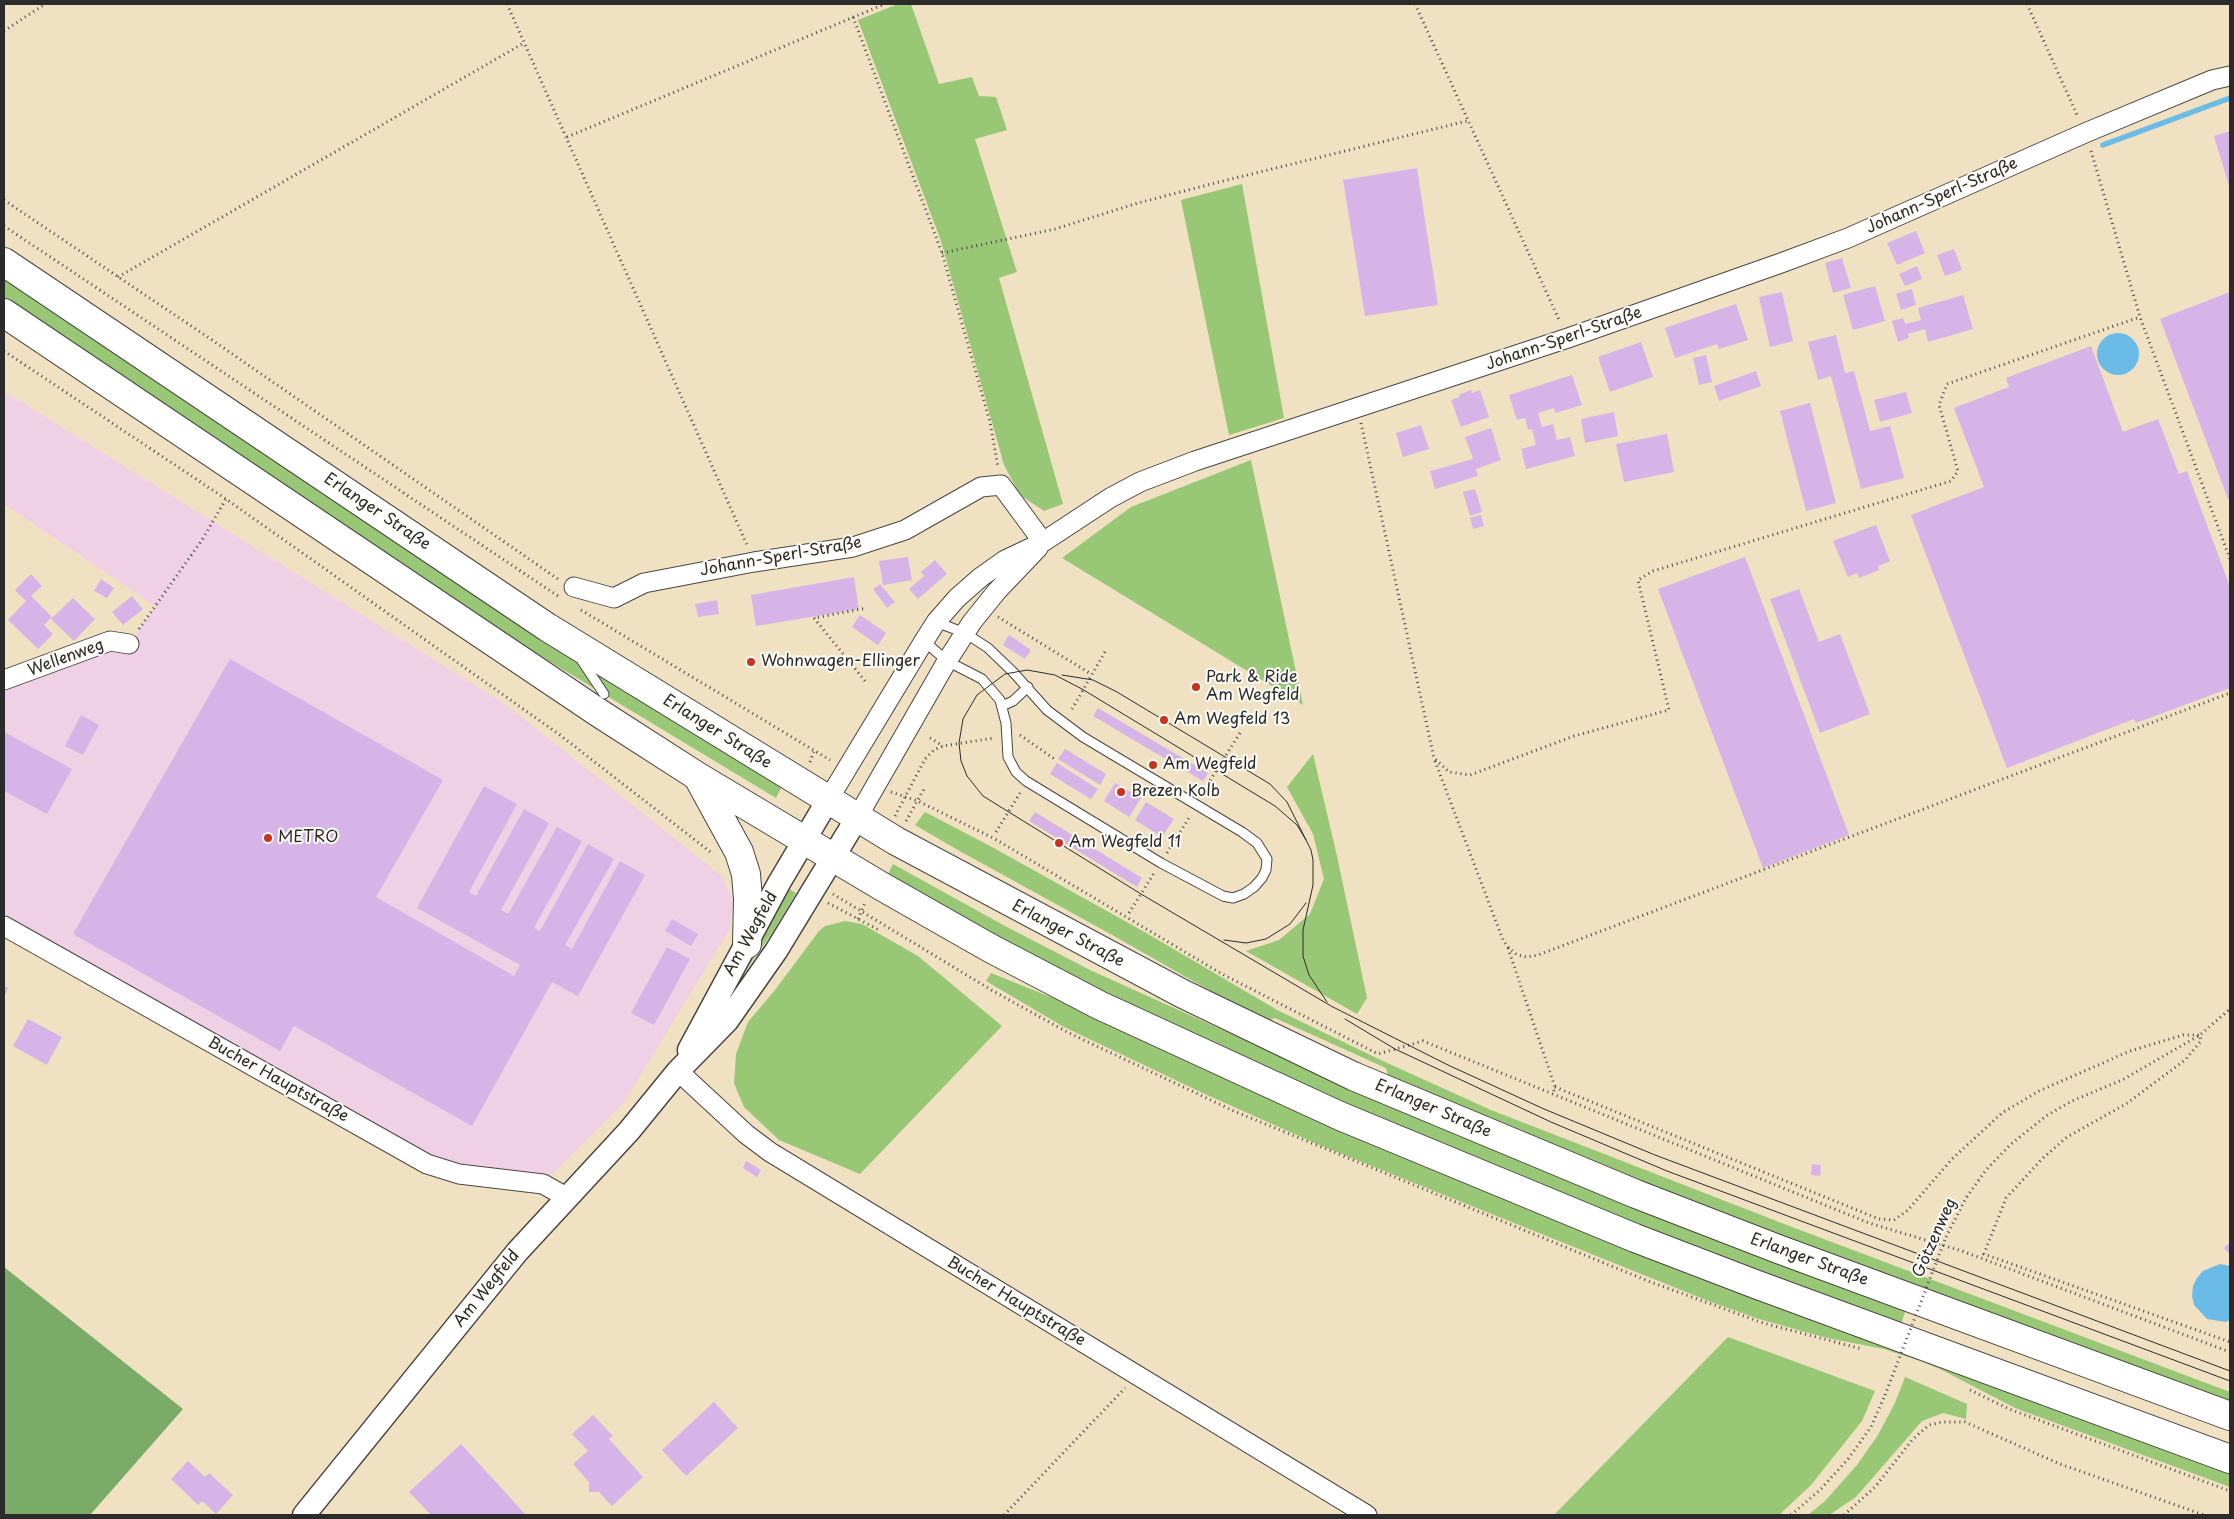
<!DOCTYPE html>
<html>
<head>
<meta charset="utf-8">
<style>
  body { margin:0 }
  #map { position:relative; width:2234px; height:1519px; overflow:hidden; background:#f0e1c3; font-family:"Playpen Sans",sans-serif }
  canvas { display:block }
  .frame { position:absolute; inset:0; border:5px solid #2b2b2b; pointer-events:none }
</style>
</head>
<body>
<div id="map">
<canvas width="2234" height="1519"></canvas>
<div class="frame"></div>
</div>
<script>
const ctx = document.querySelector('canvas').getContext('2d');
ctx.lineJoin = 'round';
function fill(path, color) {
  ctx.fillStyle = color;
  ctx.fill(path, 'evenodd');
}
function shape(rows) {
  const path = new Path2D();
  for (const r of rows) {
    if (r.length === 3) {
      path.moveTo(r[0] + r[2], r[1]);
      path.arc(r[0], r[1], r[2], 0, 2 * Math.PI);
      continue;
    }
    path.moveTo(r[0], r[1]);
    for (let i = 2; i < r.length; i += 2) path.lineTo(r[i], r[i + 1]);
  }
  return path;
}
function stroke(path, color, width, dash) {
  ctx.strokeStyle = color;
  ctx.lineWidth = width;
  ctx.lineCap = dash ? 'butt' : 'round';
  ctx.setLineDash(dash || []);
  ctx.stroke(path);
}
function label(font, color, halo, rows, align = 'center') {
  ctx.font = font + ' "Playpen Sans",sans-serif';
  ctx.lineWidth = 4;
  ctx.setLineDash([]);
  ctx.textBaseline = 'middle';
  ctx.strokeStyle = halo;
  ctx.fillStyle = color;
  for (const [text, x, y, turn = 0] of rows) {
    ctx.save();
    ctx.translate(x, y);
    ctx.rotate((+turn || 0) * Math.PI / 180);
    ctx.textAlign = isNaN(turn) ? turn : align;
    if (halo) ctx.strokeText(text, 0, 0);
    ctx.fillText(text, 0, 0);
    ctx.restore();
  }
}
fill(shape([
  [9,394,505,704,722,876,733,900,729,930,623,1104,543,1184,459,1174,4,926,4,691,129,644,155,606,4,504,4,400]
]), '#f0d0e4');
fill(shape([
  [898,4,911,4,939,84,972,77,979,96,996,97,1007,130,975,139,1017,272,999,278,1063,504,1044,511,1020,495,1004,465,941,241,858,20],
  [1242,184,1284,418,1229,435,1181,200],
  [4,276,782,786,776,798,456,605,4,302],
  [1251,460,1303,705,1062,558,1131,507],
  [1313,754,1337,856,1367,998,1357,1014,1246,951,1279,940,1310,914,1324,879,1313,834,1287,787],
  [925,812,992,847,1141,930,1279,1011,1385,1062,1491,1110,1792,1227,2230,1392,2230,1404,1712,1213,1389,1079,1386,1068,1275,1018,1265,1022,1114,936,956,849,915,825],
  [893,864,1005,926,1090,970,1256,1045,1469,1137,1906,1309,1900,1327,1521,1182,1168,1026,999,940,887,876],
  [787,888,796,893,772,933,747,968,746,967],
  [845,921,862,924,918,956,1002,1026,860,1174,779,1140,744,1107,734,1083,736,1054,748,1022,775,990,819,931,825,926],
  [991,973,2230,1470,2230,1487,2015,1408,1940,1369,1920,1361,1884,1349,1827,1338,1759,1319,1711,1302,1317,1144,1207,1095,1064,1027,986,981],
  [1728,1337,1875,1391,1862,1421,1811,1485,1779,1515,1554,1515],
  [1905,1377,1967,1404,1966,1419,1943,1413,1922,1421,1856,1497,1829,1515,1808,1515,1825,1501,1857,1465,1878,1435,1895,1403]
]), '#98c776');
fill(shape([
  [4,1267,183,1409,90,1515,4,1515]
]), '#7aac67');
fill(shape([
  [2118,354,21],
  [2220,1264,2230,1266,2230,1320,2226,1322,2207,1319,2194,1305,2192,1296,2193,1286,2197,1278,2203,1271]
]), '#6abce6');
stroke(shape([
  [2103,145,2230,98]
]), '#6abce6', 5.5);
fill(shape([
  [2230,131,2230,189,2214,136],
  [1417,168,1438,305,1365,316,1343,180],
  [1916,231,1925,253,1897,265,1887,243],
  [1954,249,1962,270,1945,276,1937,255],
  [1842,258,1851,288,1833,293,1825,263],
  [1917,266,1922,279,1905,286,1899,274],
  [1875,286,1885,321,1853,330,1843,295],
  [1912,289,1916,305,1901,310,1896,294],
  [1782,292,1793,341,1770,347,1759,297],
  [2230,292,2230,504,2160,319],
  [1963,295,1973,329,1928,342,1925,329,1908,334,1909,338,1898,342,1892,321,1903,318,1905,324,1921,320,1918,308],
  [1736,304,1748,340,1719,349,1717,344,1675,358,1665,328],
  [1836,335,1845,373,1854,371,1870,431,1890,426,1904,478,1861,489,1831,376,1818,380,1808,342],
  [1641,342,1653,377,1610,392,1598,357],
  [2091,346,2123,432,2158,419,2179,474,2187,471,2230,587,2230,688,2136,723,2134,719,2007,768,1911,515,1984,487,1954,408,2009,387,2006,378],
  [1706,355,1712,382,1699,385,1693,358],
  [1756,371,1761,386,1719,401,1714,386],
  [1572,375,1582,405,1555,413,1554,408,1538,413,1542,427,1553,424,1557,440,1570,437,1575,456,1526,469,1521,449,1536,445,1532,429,1528,430,1525,418,1517,420,1509,395],
  [1471,390,1472,393,1480,390,1489,417,1461,427,1451,400,1460,397,1459,395],
  [1906,392,1912,413,1880,422,1874,400],
  [1810,403,1836,503,1806,511,1780,411],
  [1614,412,1618,436,1585,443,1581,419],
  [1421,425,1429,449,1403,457,1396,433],
  [1491,428,1501,460,1476,469,1478,476,1435,489,1430,471,1473,459,1465,437],
  [1667,434,1674,472,1624,482,1616,444],
  [1475,489,1482,512,1470,516,1463,492],
  [1481,515,1484,526,1473,529,1470,518],
  [1876,525,1890,561,1878,566,1879,570,1859,578,1857,573,1848,577,1833,541],
  [908,557,912,580,883,585,879,561],
  [1745,557,1849,835,1763,868,1658,589],
  [935,560,947,574,918,599,909,589,924,576,921,572],
  [31,574,42,586,31,596,52,617,44,625,53,634,38,649,8,620,26,601,15,590],
  [854,577,859,609,756,626,751,595],
  [101,579,114,588,107,598,94,591],
  [880,584,895,602,887,608,873,589],
  [1799,589,1819,642,1840,634,1870,714,1820,733,1770,599],
  [132,596,143,609,123,625,112,612],
  [73,598,95,619,74,641,51,619],
  [717,600,719,614,698,617,695,604],
  [860,615,886,633,878,645,852,627],
  [1009,635,1031,650,1025,659,1003,645],
  [230,659,443,780,376,897,514,976,520,965,417,908,484,786,517,804,469,892,476,896,524,809,549,823,501,910,508,914,557,827,582,841,534,928,540,931,588,844,614,859,565,945,572,949,620,861,645,875,578,996,552,982,472,1126,294,1026,280,1051,73,934],
  [1098,708,1208,773,1203,781,1093,716],
  [81,715,99,725,83,755,65,746],
  [4,732,72,769,47,814,4,791],
  [1065,749,1106,774,1100,785,1058,759],
  [1057,763,1098,789,1091,799,1050,774],
  [1115,783,1141,798,1129,817,1104,801],
  [1146,802,1174,819,1162,837,1135,820],
  [1035,812,1142,878,1137,887,1029,821],
  [672,919,698,934,691,946,665,931],
  [667,947,690,959,654,1025,631,1013],
  [4,986,8,988,4,997],
  [28,1019,62,1037,47,1065,13,1046],
  [746,1161,761,1170,757,1177,743,1168],
  [1812,1164,1821,1165,1820,1176,1811,1175],
  [2230,1242,2230,1254,2224,1248],
  [714,1402,738,1428,686,1476,662,1450],
  [593,1415,613,1436,609,1439,643,1477,612,1506,599,1492,589,1492,589,1482,573,1464,588,1451,572,1434],
  [461,1444,526,1515,431,1515,409,1492],
  [188,1461,205,1477,209,1473,233,1495,216,1514,202,1501,198,1505,171,1479]
]), '#d6b4e7');
const service = shape([
  [924,641,947,661,982,679,1000,700,1006,723,1008,757,1016,772,1026,781,1161,863,1223,896,1233,898,1244,894,1254,887,1262,878,1266,870,1267,859,1257,843,1242,832,1083,737,1047,710,1013,672,988,648,965,633,936,622],
  [582,661,604,694],
  [1002,706,1013,701,1028,687]
]);
const minor = shape([
  [574,587,614,598,644,583,754,562,853,547,905,530,981,487,1001,485,1043,542],
  [4,680,110,641,129,644],
  [828,800,924,641,936,622,957,598,981,577,1005,560,1043,542,1110,498,1140,482,1195,461,1568,338,1781,263,1848,238,2085,133,2212,80,2230,76],
  [857,818,947,661,972,622,997,591,1038,548],
  [4,926,427,1164,459,1174,543,1184,566,1197],
  [678,1071,746,1134,770,1152,1367,1515]
]);
const tertiary = shape([
  [689,1050,779,883,828,800],
  [304,1515,517,1252,629,1131,678,1071,727,1021,776,951,857,818]
]);
const primary = shape([
  [4,262,547,627,896,841,1183,994,1353,1076,1636,1194,1778,1249,2230,1416],
  [4,313,599,713,697,776,881,886,990,948,1099,1005,1340,1116,1635,1238,1755,1284,2230,1459],
  [699,779,728,832,739,852,746,874,748,899,747,944]
]);
stroke(service, '#494642', 11);
stroke(minor, '#494642', 21);
stroke(tertiary, '#494642', 25);
stroke(primary, '#494642', 30);
stroke(shape([
  [507,4,747,545],
  [1415,4,1560,322],
  [2027,4,2078,117],
  [853,17,942,253,990,422,998,467],
  [4,31,45,4],
  [567,137,885,4],
  [2091,151,2140,317,2230,559],
  [4,200,215,342,558,579],
  [4,226,558,596],
  [942,253,1055,229,1138,203,1211,184,1467,121],
  [118,277,524,43],
  [4,351,226,499,560,735,713,854],
  [1361,423,1434,758,1449,772,1470,775,1574,736,1669,710,1638,580,1653,571,1951,481,1958,471,1939,405,1947,384,2140,317],
  [581,610,830,760],
  [998,617,1091,674],
  [139,629,202,540,226,499],
  [865,681,814,618,867,608],
  [1072,709,1106,650],
  [1020,735,1056,760],
  [930,738,943,746],
  [1435,761,1503,940,1508,947,1517,955,1527,957,1538,955,2230,693],
  [810,762,814,751],
  [891,792,918,801,995,839,1222,974,1378,1054,1423,1041,1869,1223,1962,1251,2230,1352],
  [1202,793,1240,733],
  [895,816,925,759,934,750,943,746,994,738],
  [906,821,924,789],
  [996,832,1020,793],
  [1167,853,1190,816],
  [833,894,993,991,1069,1033,1236,1112,1648,1281,1763,1323,1862,1349],
  [828,903,879,930],
  [1129,913,1154,873],
  [858,919,865,903],
  [1508,948,1555,1087,1553,1094],
  [1555,1087,1879,1219,1894,1220,1908,1210,1952,1159,2002,1113,2039,1091,2130,1051,2183,1035,2200,1035,2201,1041,2185,1060,2126,1104,2067,1137,2043,1158,2006,1198,1984,1254,2230,1342],
  [1946,1237,1966,1198,1986,1170,2011,1144,2046,1116,2072,1101,2122,1080,2200,1035,2230,1009],
  [1970,1390,2009,1409,2230,1491],
  [1004,1515,1125,1388],
  [1791,1515,1820,1490,1848,1459,1871,1427,1885,1395],
  [1844,1515,1875,1487,1913,1439,1929,1425,1942,1422,1965,1422,2060,1464,2204,1515]
]), '#494642', 3, [1, 4]);
stroke(service, '#fff', 9);
stroke(minor, '#fff', 19);
stroke(tertiary, '#fff', 22);
stroke(primary, '#fff', 28);
stroke(shape([
  [1062,675,1093,680,1117,692,1270,784,1287,802,1311,850,1313,860,1313,885,1303,930,1303,956,1309,975,1327,1002],
  [1306,840,1297,825,1275,806,1082,689,1055,675,1027,670,1005,674,977,695,963,719,959,743,961,761,967,776,983,796,1141,894,1331,1006,1448,1065,1544,1109,1655,1155,2230,1371],
  [1224,940,1246,943,1266,939,1290,924,1306,903],
  [1345,1019,1395,1049,1551,1122,1667,1171,2230,1381]
]), '#2b2b2b', 1);
stroke(shape([
  [1885,1395,1946,1237]
]), '#494642', 3, [1, 4]);
for (const [x, y, r, color] of [
  [751,662,5,"#c8321e"],
  [1196,687,5,"#c8321e"],
  [1164,720,5,"#c8321e"],
  [1153,765,5,"#c8321e"],
  [1121,792,5,"#c8321e"],
  [268,838,5,"#c8321e"],
  [1059,843,5,"#c8321e"]
]) {
  const dot = new Path2D();
  dot.arc(x, y, r, 0, 2 * Math.PI);
  ctx.fillStyle = color;
  ctx.fill(dot);
  stroke(dot, '#fdfcf7', 2);
}
label('16px', '#2b2b2b', '#fdfcf7', [
  ["Johann-Sperl-Straße",1942,196,-24],
  ["Johann-Sperl-Straße",1564,339,-19],
  ["Erlanger Straße",377,512,34],
  ["Johann-Sperl-Straße",781,557,-10],
  ["Wellenweg",66,658,-20],
  ["Erlanger Straße",717,732,32],
  ["Am Wegfeld",751,934,-61],
  ["Erlanger Straße",1068,934,28],
  ["Bucher Hauptstraße",278,1080,29],
  ["Erlanger Straße",1433,1109,23],
  ["Götzenweg",1935,1238,-66],
  ["Erlanger Straße",1809,1260,20],
  ["Am Wegfeld",487,1289,-51],
  ["Bucher Hauptstraße",1016,1302,31]
]);
label('16px', '#2b2b2b', '#fdfcf7', [
  ["Wohnwagen-Ellinger",761,662],
  ["Park & Ride",1206,678],
  ["Am Wegfeld",1206,696],
  ["Am Wegfeld 13",1174,720],
  ["Am Wegfeld",1163,765],
  ["Brezen Kolb",1131,792],
  ["METRO",278,838],
  ["Am Wegfeld 11",1069,843]
], 'left');
</script>
</body>
</html>
